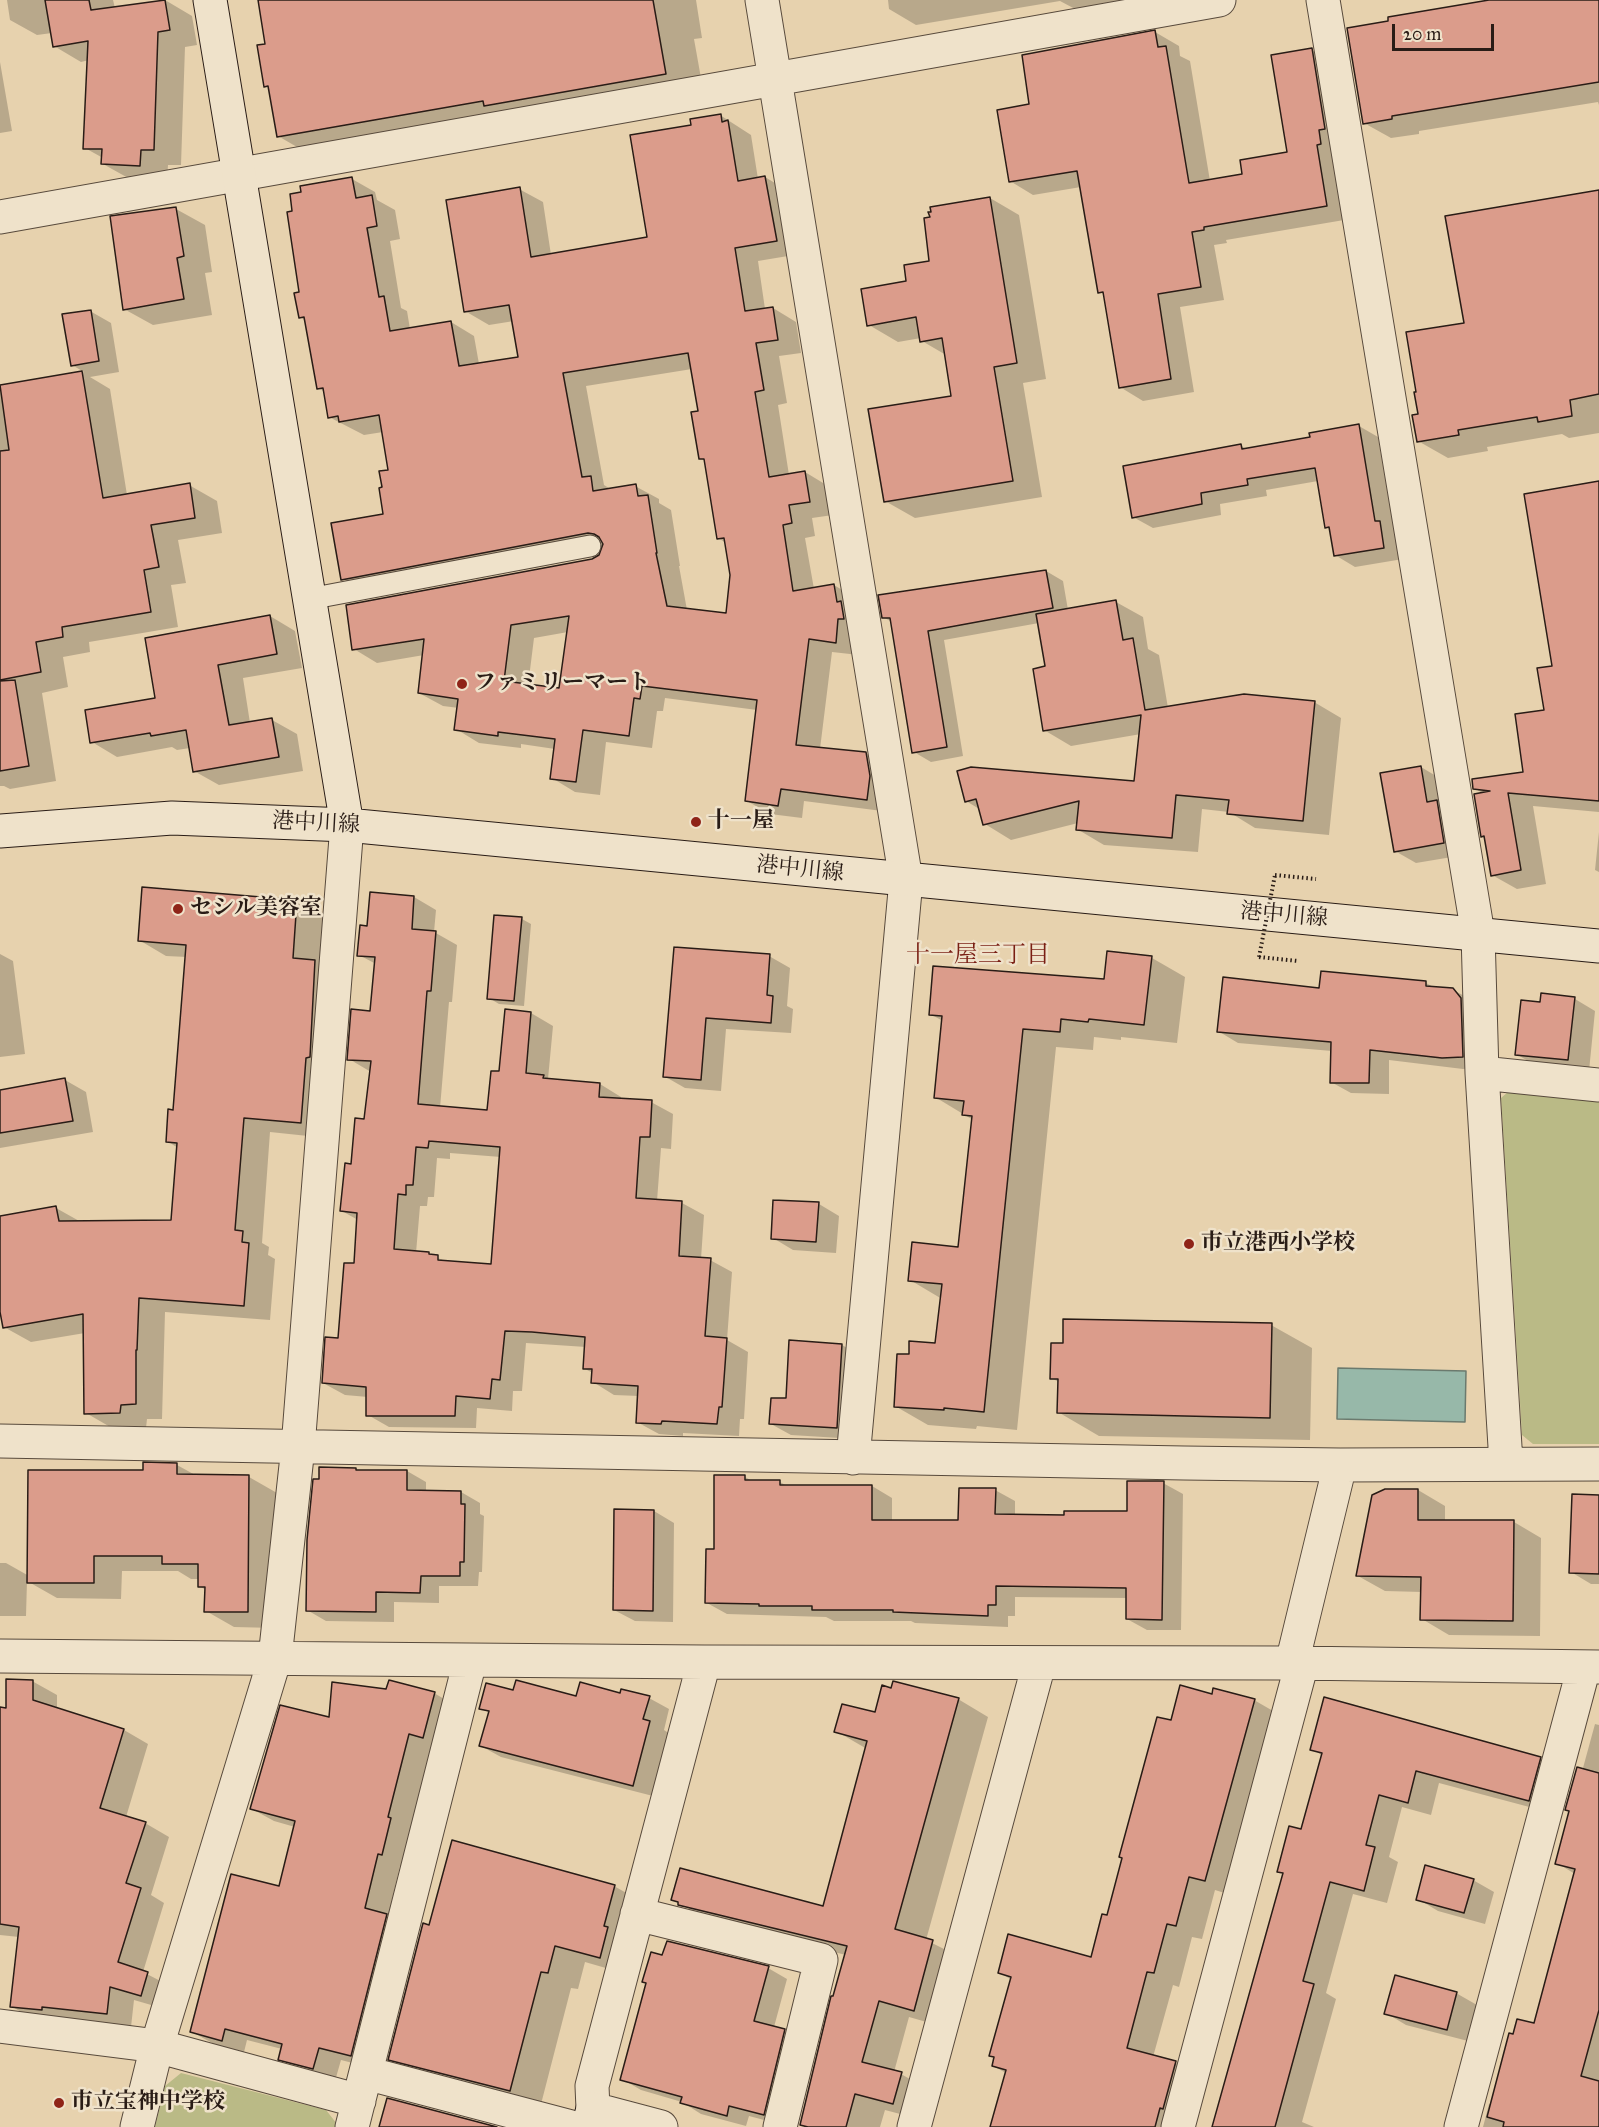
<!DOCTYPE html>
<html>
<head>
<meta charset="utf-8">
<style>
  body { margin:0 }
  #map { position:relative; width:1599px; height:2127px; overflow:hidden; background:#e7d2ae; font-family:"IM FELL Great Primer",serif }
  canvas { display:block }
  .scale { position:absolute; left:1392px; top:24px; width:102px; height:27px; box-sizing:border-box; border:3px solid #291c16; border-top:0; padding-left:8px; font-size:18px; line-height:21px; white-space:nowrap; color:#291c16; -webkit-text-stroke:4px #efe2ca; paint-order:stroke }
</style>
</head>
<body>
<div id="map">
<canvas width="1599" height="2127"></canvas>
<div class="scale">20 m</div>
</div>
<script>
const ctx = document.querySelector('canvas').getContext('2d');
ctx.lineJoin = 'round';
function fill(path, color) {
  ctx.fillStyle = color;
  ctx.fill(path, 'evenodd');
}
function shape(rows) {
  const path = new Path2D();
  for (const r of rows) {
    path.moveTo(r[0], r[1]);
    for (let i = 2; i < r.length; i += 2) path.lineTo(r[i], r[i + 1]);
  }
  return path;
}
function stroke(path, color, width, dash) {
  ctx.strokeStyle = color;
  ctx.lineWidth = width;
  ctx.lineCap = dash ? 'butt' : 'round';
  ctx.setLineDash(dash || []);
  ctx.stroke(path);
}
function label(font, color, halo, rows, align = 'center') {
  ctx.font = font + ' "IM FELL Great Primer","Noto Serif JP",serif';
  ctx.lineWidth = 5;
  ctx.setLineDash([]);
  ctx.textBaseline = 'middle';
  ctx.strokeStyle = halo;
  ctx.fillStyle = color;
  for (const [text, x, y, turn = 0] of rows) {
    ctx.save();
    ctx.translate(x, y);
    ctx.rotate((+turn || 0) * Math.PI / 180);
    ctx.textAlign = isNaN(turn) ? turn : align;
    if (halo) ctx.strokeText(text, 0, 0);
    ctx.fillText(text, 0, 0);
    ctx.restore();
  }
}
fill(shape([
  [1515,1086,1599,1095,1599,1444,1533,1444,1522,1435,1501,1098],
  [181,2073,326,2110,337,2124,336,2127,155,2127,165,2086]
]), '#baba86');
const water = shape([
  [1338,1368,1466,1371,1465,1422,1337,1419,1338,1368]
]);
fill(water, '#97b8a9');
stroke(water, '#6b7a6e', 1.5);
fill(shape([
  [7,0,113,0,115,8,165,0,192,16,197,45,185,47,181,165,168,165,167,180,130,179,103,164,103,158,85,148,89,60,81,62,54,46,52,33,37,35,10,20],
  [259,0,696,0,702,38,694,39,704,95,316,158,278,136,270,89,266,86,267,45],
  [888,0,1136,0,1077,10,1060,1,916,25,889,9],
  [1498,0,1599,0,1599,105,1598,102,1419,131,1419,134,1391,138,1364,123],
  [1155,32,1179,46,1180,56,1190,61,1210,181,1243,175,1289,153,1312,50,1335,63,1350,219,1226,240,1227,243,1214,245,1224,300,1180,307,1194,392,1143,401,1120,387,1105,295,1100,292,1081,187,1033,195,1010,181,1031,106],
  [0,62,12,131,0,133],
  [720,115,751,135,758,179,765,177,788,191,800,254,758,261,765,309,773,308,796,322,801,353,779,356,787,403,778,405,789,475,805,472,828,486,833,515,812,518,815,536,805,538,814,589,834,585,857,599,859,655,832,652,820,749,866,753,889,767,890,812,804,801,802,818,770,814,747,801,757,710,665,698,663,711,657,711,652,748,606,742,600,795,575,792,552,778,555,749,521,744,521,748,479,743,456,729,459,708,443,706,419,693,424,655,377,663,354,649,593,560,599,557,603,548,366,592,343,579,385,515,384,488,390,471,383,432,364,435,329,417,325,392,318,388,306,321,300,317,301,293,352,179,375,192,377,200,395,210,400,239,390,241,401,308,407,311,410,329,451,322,474,336,479,364,520,358,514,321,489,325,465,311,519,189,543,202,551,255,649,239,692,126],
  [692,369,699,412,700,458,706,461,718,538,726,543,731,575,727,615,687,610,679,566,680,566,671,510,659,503,659,499,635,486,612,490,604,485,586,386],
  [568,632,561,690,528,686,534,638],
  [1599,191,1599,433,1569,438,1562,434,1487,447,1488,451,1448,458,1418,441,1420,415,1466,324],
  [990,198,1019,215,1046,379,1023,383,1042,497,915,518,885,501,953,397,946,355,922,341,921,338,898,342,869,325,908,282,930,262,932,219],
  [176,209,205,225,212,272,205,273,212,315,153,325,124,309],
  [90,311,111,323,119,372,90,377,110,389,127,495,189,485,217,501,222,533,178,540,186,583,171,585,178,627,89,642,90,652,63,657,68,687,42,693,56,781,10,789,4,786,0,786,0,386,84,372,72,365],
  [1359,426,1378,437,1394,530,1399,533,1403,559,1355,567,1335,555,1331,530,1326,527,1318,481,1266,490,1267,496,1220,504,1221,515,1153,528,1133,517,1241,446,1247,449,1311,439],
  [1046,571,1063,581,1068,610,1116,602,1143,617,1148,649,1159,655,1168,708,1314,702,1341,718,1329,835,1255,828,1229,812,1202,809,1198,852,1104,845,1077,829,1078,823,1011,840,985,824,981,810,966,801,959,772,1136,783,1141,734,1071,746,1044,730,1047,668,1039,623,944,640,963,756,931,762,914,752,892,622,883,617],
  [270,616,295,631,302,668,243,678,250,723,272,720,297,734,303,771,219,785,194,771,190,748,177,750,172,747,117,757,92,742,157,700],
  [1599,757,1599,812,1533,806,1546,884,1517,889,1492,875,1486,838,1482,836,1484,794,1474,788,1524,773],
  [1421,767,1441,779,1464,855,1416,863,1395,851],
  [1599,832,1599,872,1595,870],
  [143,889,297,902,323,917,319,965,341,977,327,1138,270,1132,262,1243,269,1247,268,1255,275,1259,270,1320,165,1312,162,1419,147,1419,146,1428,112,1428,86,1413,85,1333,31,1342,4,1327,0,1303,0,1217,56,1208,81,1222,173,1222,178,1148,167,1141,174,1111,187,957,166,956,139,940],
  [414,897,436,910,434,932,457,945,452,1002,449,1002,440,1108,489,1112,500,1073,531,1013,553,1026,548,1079,600,1084,621,1097,621,1100,651,1102,673,1114,671,1149,661,1148,657,1201,682,1203,704,1215,701,1259,710,1260,732,1272,727,1340,748,1352,744,1419,740,1419,739,1436,683,1433,683,1436,659,1434,637,1422,639,1396,614,1395,593,1382,593,1373,585,1369,586,1347,526,1343,522,1391,513,1391,512,1411,477,1408,476,1428,389,1427,368,1415,368,1397,345,1395,323,1383,339,1340,355,1265,358,1220,342,1211,365,1120,371,1072,349,1059,372,1012,376,964,359,955,368,927],
  [450,1153,501,1157,492,1265,447,1262,429,1254,416,1253,420,1206,427,1206,428,1197,434,1197,437,1158,450,1159],
  [522,919,531,924,524,1006,499,1004,489,998],
  [675,949,769,956,790,968,787,1006,793,1009,791,1033,726,1029,721,1091,685,1088,664,1076],
  [1108,953,1152,958,1185,977,1177,1043,1121,1037,1121,1040,1094,1037,1093,1050,1056,1047,1017,1430,977,1426,976,1429,928,1425,895,1406,910,1356,937,1345,942,1299,910,1280,959,1249,973,1120,935,1097,943,1021,930,1014,1105,981],
  [0,954,13,961,25,1054,0,1057],
  [1426,983,1435,988,1453,990,1474,1001,1482,1067,1463,1069,1389,1060,1389,1094,1351,1093,1331,1082,1332,1051,1238,1043,1218,1031,1320,989],
  [1575,999,1595,1011,1589,1071,1537,1066,1516,1054,1542,1004],
  [65,1080,86,1092,93,1132,0,1148,0,1091],
  [819,1204,839,1216,836,1253,793,1250,773,1238],
  [1271,1325,1312,1348,1310,1440,1099,1436,1058,1412,1059,1382,1051,1378],
  [842,1345,861,1356,856,1439,791,1435,771,1424,787,1400],
  [177,1465,197,1476,249,1477,277,1493,275,1628,234,1627,206,1611,206,1590,199,1586,199,1579,191,1579,178,1571,122,1571,121,1599,57,1598,27,1581,26,1616,0,1616,0,1563,6,1563,29,1576,145,1472],
  [355,1469,359,1471,407,1471,426,1482,426,1492,461,1492,480,1503,480,1514,484,1516,482,1572,479,1572,478,1586,439,1586,439,1603,394,1602,394,1622,326,1621,307,1610],
  [745,1477,754,1482,780,1482,787,1486,872,1486,892,1498,892,1521,960,1522,995,1490,1015,1501,1015,1516,1066,1516,1128,1512,1163,1483,1183,1494,1181,1630,1147,1630,1127,1619,1128,1598,1015,1597,1015,1616,1008,1616,1008,1627,915,1623,911,1621,834,1621,826,1617,727,1614,707,1603,715,1551],
  [1418,1490,1445,1506,1445,1521,1514,1522,1541,1538,1540,1636,1449,1635,1422,1619,1422,1592,1385,1591,1358,1576],
  [1599,1496,1599,1584,1591,1584,1571,1572],
  [654,1511,674,1523,673,1622,635,1621,614,1610],
  [32,1681,57,1695,57,1709,124,1730,148,1744,126,1817,145,1823,169,1837,151,1895,164,1903,143,1972,172,1987,165,2009,134,2000,131,2027,35,2020,11,2006,19,1937,0,1935,0,1709,7,1709],
  [387,1690,434,1693,456,1706,445,1749,431,1746,410,1830,412,1832,404,1867,400,1866,388,1916,408,1928,372,2068,341,2060,335,2081,302,2071,280,2059,282,2049,247,2040,244,2052,214,2044,192,2032,280,1888,295,1827,274,1821,252,1809,330,1719],
  [514,1692,577,1698,621,1695,649,1698,669,1709,664,1730,670,1734,653,1796,501,1757,481,1746,490,1713,481,1708],
  [1213,1696,1254,1700,1280,1715,1231,1895,1215,1890,1202,1939,1192,1937,1179,1987,1173,1985,1153,2057,1176,2063,1201,2077,1184,2127,992,2127,1006,2073,993,2066,1012,1980,1000,1973,1092,1958,1172,1722],
  [958,1699,988,1717,926,1940,962,1958,944,2027,909,2017,894,2072,901,2074,931,2091,923,2120,885,2110,880,2127,804,2127,846,1955,709,1921,673,1899,824,1907,867,1749,836,1731,876,1714],
  [1595,1724,1599,1725,1599,2127,1483,2127,1489,2104,1492,2105,1535,2025,1575,1874,1557,1863],
  [1312,1749,1540,1758,1563,1771,1552,1813,1439,1783,1431,1815,1402,1807,1389,1857,1398,1862,1387,1903,1353,1894,1326,1993,1336,1999,1302,2122,1314,2127,1214,2127,1284,1874,1279,1871,1302,1831,1323,1756],
  [1473,1880,1494,1892,1485,1924,1438,1911,1418,1899],
  [614,1886,644,1903,630,1975,585,1962,578,1989,571,1988,540,2108,420,2076,390,2059,430,1926],
  [768,1968,787,1979,774,2027,784,2030,803,2041,783,2125,749,2116,746,2126,701,2114,682,2102,641,2090,622,2079],
  [1456,1993,1477,2005,1468,2041,1406,2025,1386,2013]
]), '#0003');
const building = shape([
  [45,0,89,0,91,10,165,0,170,30,158,32,154,150,141,150,140,166,101,164,102,149,83,149,88,41,53,47,45,0],
  [258,0,653,0,666,74,484,106,483,101,277,137,268,86,264,87,257,45,265,44,258,0],
  [1489,0,1599,0,1599,82,1392,116,1392,119,1363,124,1347,28,1388,21,1388,17,1489,0],
  [1155,30,1158,47,1166,46,1189,183,1242,174,1240,160,1287,152,1271,55,1312,48,1325,129,1319,130,1321,144,1317,145,1327,206,1204,227,1204,230,1192,232,1201,287,1158,294,1171,379,1119,388,1103,292,1098,293,1077,171,1009,182,997,110,1029,104,1022,55,1155,30],
  [721,114,722,122,728,120,738,181,765,176,777,241,735,248,745,311,773,307,778,340,756,343,764,390,755,392,769,477,805,471,810,502,789,505,792,523,783,525,793,591,834,584,837,602,841,601,844,619,838,619,836,643,809,639,796,745,866,752,870,776,867,800,781,789,778,806,745,801,757,700,642,686,640,699,634,698,629,736,583,730,576,782,550,779,555,739,498,732,498,736,454,730,458,699,418,693,424,639,352,650,346,605,592,559,599,555,603,544,599,537,594,534,588,533,341,580,331,523,383,514,379,488,382,487,379,471,388,470,379,415,339,422,338,416,328,418,323,388,317,389,304,317,299,318,294,293,299,292,287,212,292,211,290,194,301,192,300,186,352,177,356,198,372,195,377,226,367,228,379,297,384,296,390,331,451,321,459,366,518,357,509,305,464,312,446,200,520,187,531,257,647,237,630,135,691,125,690,119,721,114],
  [688,353,698,411,691,412,699,459,704,459,717,539,724,538,730,575,726,613,667,606,656,553,657,553,648,495,638,496,636,484,593,491,591,476,582,477,563,373,688,353],
  [569,616,559,688,504,681,511,625,569,616],
  [1599,190,1599,394,1570,400,1572,416,1538,422,1537,417,1458,430,1459,435,1417,442,1412,415,1418,414,1414,392,1416,392,1406,332,1464,323,1445,216,1599,190],
  [990,197,1017,363,994,367,1013,481,884,502,868,409,951,396,942,338,920,342,916,317,867,326,861,289,906,281,904,265,929,261,924,218,930,217,928,212,931,212,930,207,990,197],
  [176,207,184,256,177,258,184,299,123,310,110,216,176,207],
  [91,310,99,361,71,366,62,314,91,310],
  [82,371,103,498,190,483,195,518,151,525,159,567,144,570,151,612,62,627,63,637,36,642,41,672,0,680,0,451,9,450,0,385,82,371],
  [1359,424,1375,521,1380,521,1384,548,1334,556,1329,527,1325,528,1315,468,1247,479,1248,485,1201,493,1202,504,1132,518,1123,466,1241,444,1242,449,1310,437,1309,433,1359,424],
  [1599,481,1599,801,1508,793,1521,870,1491,876,1484,836,1481,837,1474,794,1490,791,1473,789,1472,779,1523,772,1515,714,1544,710,1537,668,1552,666,1524,494,1599,481],
  [1046,570,1053,608,928,631,947,747,912,753,890,618,882,618,878,595,1046,570],
  [1116,600,1123,640,1133,638,1145,710,1244,694,1315,701,1303,821,1227,814,1229,800,1176,795,1172,838,1076,830,1079,801,983,825,976,799,965,802,957,771,971,767,1134,781,1141,715,1043,731,1033,669,1045,666,1036,614,1116,600],
  [270,615,277,654,218,665,229,725,272,718,279,757,193,772,186,730,151,736,150,733,90,743,85,710,155,698,145,638,270,615],
  [15,680,29,766,0,771,0,681,15,680],
  [1421,766,1427,802,1437,800,1444,843,1394,852,1380,773,1421,766],
  [142,887,297,900,293,958,315,960,310,1057,306,1058,301,1123,244,1118,235,1230,243,1231,242,1242,249,1243,244,1306,139,1298,137,1350,136,1350,136,1404,121,1405,120,1413,84,1414,83,1314,3,1328,0,1312,0,1216,56,1206,59,1221,171,1220,177,1143,166,1142,168,1109,173,1110,186,945,138,941,142,887],
  [370,892,414,896,412,929,436,931,431,991,427,991,418,1104,487,1110,491,1071,499,1071,505,1009,531,1012,526,1073,544,1075,543,1078,600,1083,599,1097,652,1100,650,1137,640,1137,636,1198,682,1201,679,1256,711,1258,705,1336,727,1338,722,1407,719,1407,717,1424,662,1421,661,1424,636,1423,638,1386,591,1383,592,1369,583,1369,585,1337,532,1332,505,1331,500,1380,492,1379,490,1399,456,1396,455,1416,366,1416,366,1387,322,1383,325,1337,338,1338,344,1263,354,1263,357,1213,340,1211,345,1163,351,1164,355,1118,364,1119,371,1061,347,1060,351,1009,370,1011,375,957,357,956,360,925,367,926,370,892],
  [429,1141,500,1147,491,1264,438,1260,438,1255,429,1254,429,1252,394,1249,398,1194,406,1195,406,1185,413,1185,416,1147,428,1148,429,1141],
  [494,915,522,917,514,1001,487,999,494,915],
  [674,947,770,954,767,995,773,996,771,1023,706,1018,701,1080,663,1077,674,947],
  [1107,951,1152,956,1144,1025,1089,1019,1088,1022,1061,1019,1060,1032,1023,1029,984,1412,944,1408,944,1410,894,1407,897,1354,909,1354,909,1341,935,1343,942,1284,908,1281,912,1242,958,1247,972,1116,962,1115,964,1101,934,1098,942,1016,929,1015,933,966,1104,979,1107,951],
  [1321,971,1426,981,1426,986,1453,988,1461,998,1463,1057,1442,1058,1370,1050,1369,1083,1330,1083,1331,1042,1217,1032,1223,977,1319,988,1321,971],
  [1541,993,1575,997,1568,1060,1515,1055,1521,1000,1540,1002,1541,993],
  [65,1078,73,1121,0,1133,0,1090,65,1078],
  [773,1200,819,1202,816,1242,771,1239,773,1200],
  [1063,1319,1272,1323,1270,1418,1057,1413,1058,1379,1050,1379,1051,1343,1063,1343,1063,1319],
  [789,1340,842,1344,837,1428,769,1424,771,1398,786,1398,789,1340],
  [143,1462,177,1463,177,1474,249,1475,248,1612,204,1612,205,1587,198,1587,198,1564,162,1564,162,1556,94,1556,94,1583,27,1583,28,1470,143,1470,143,1462],
  [319,1467,356,1468,356,1470,407,1470,407,1490,461,1491,461,1504,465,1504,464,1562,460,1562,460,1576,421,1576,420,1593,376,1592,376,1612,306,1611,307,1540,313,1479,319,1479,319,1467],
  [714,1475,745,1475,745,1480,780,1480,780,1485,872,1485,872,1520,958,1520,959,1488,996,1488,995,1514,1064,1515,1064,1511,1127,1511,1127,1481,1164,1481,1162,1620,1126,1619,1126,1588,996,1586,996,1605,988,1605,988,1616,893,1612,893,1610,812,1610,812,1606,759,1606,759,1604,705,1603,706,1549,714,1549,714,1475],
  [1385,1489,1418,1489,1418,1520,1514,1520,1513,1621,1420,1620,1421,1577,1356,1576,1372,1495,1385,1489],
  [1572,1494,1599,1495,1599,1574,1569,1573,1572,1494],
  [614,1509,654,1510,653,1611,613,1610,614,1509],
  [6,1679,33,1680,33,1700,124,1729,100,1808,146,1822,126,1883,141,1888,118,1962,148,1972,141,1996,110,1987,107,2014,42,2007,42,2010,10,2007,19,1927,0,1924,0,1707,6,1708,6,1679],
  [389,1680,435,1692,423,1738,409,1734,388,1817,391,1818,382,1855,378,1854,365,1908,387,1914,351,2056,319,2048,313,2069,278,2060,282,2044,225,2029,222,2041,190,2032,231,1874,279,1886,295,1821,250,1809,280,1705,329,1717,332,1682,386,1689,389,1680],
  [516,1680,576,1696,580,1682,620,1693,621,1689,650,1696,643,1719,650,1721,633,1786,479,1746,489,1711,479,1709,486,1683,513,1690,516,1680],
  [893,1681,959,1698,895,1929,933,1940,914,2011,879,2001,862,2062,902,2072,893,2104,855,2094,846,2127,808,2127,800,2125,831,1996,833,1996,847,1946,678,1905,678,1902,671,1900,680,1868,823,1906,867,1741,834,1732,842,1704,875,1712,882,1685,891,1688,893,1681],
  [1180,1685,1212,1694,1213,1688,1255,1699,1205,1881,1189,1877,1176,1926,1167,1924,1154,1973,1147,1972,1127,2048,1176,2061,1163,2109,1160,2108,1155,2127,990,2127,1006,2070,992,2066,994,2057,989,2056,1011,1977,998,1973,1008,1934,1091,1957,1102,1914,1107,1915,1122,1858,1119,1857,1157,1717,1171,1720,1180,1685],
  [1324,1697,1541,1757,1529,1801,1416,1771,1408,1803,1379,1795,1366,1845,1375,1847,1364,1891,1330,1882,1303,1981,1314,1984,1275,2127,1212,2127,1283,1873,1277,1872,1289,1826,1301,1829,1322,1753,1310,1750,1324,1697],
  [1577,1767,1599,1773,1599,2010,1581,2076,1599,2081,1599,2127,1503,2127,1504,2122,1487,2117,1509,2033,1513,2034,1517,2019,1534,2023,1575,1869,1555,1864,1569,1811,1565,1810,1577,1767],
  [452,1840,615,1885,604,1926,608,1927,600,1958,555,1946,548,1973,541,1972,510,2091,388,2060,423,1923,429,1925,452,1840],
  [1425,1865,1474,1879,1464,1913,1416,1900,1425,1865],
  [667,1941,769,1966,754,2021,785,2029,764,2115,729,2106,727,2116,680,2103,682,2097,620,2080,646,1983,642,1982,651,1952,662,1955,667,1941],
  [1395,1975,1457,1992,1447,2030,1384,2014,1395,1975],
  [387,2098,497,2127,379,2127,387,2098]
]);
fill(building, '#db9c8b');
stroke(building, '#291c16', 1.5);
const lane = shape([
  [309,599,590,546]
]);
const street = shape([
  [762,0,906,880,853,1458],
  [1323,0,1478,934,1482,1073,1506,1463],
  [0,217,1219,0],
  [1482,1073,1599,1085],
  [0,1441,1184,1463,1340,1465,1599,1464],
  [0,1656,704,1662,1292,1663,1599,1667],
  [1292,1663,1340,1465],
  [637,1914,821,1960,780,2127],
  [0,2026,157,2046,359,2101],
  [366,2073,571,2127],
  [137,2127,157,2046,275,1658,298,1447,347,825],
  [352,2127,470,1661],
  [661,2127,593,2109,592,2086,704,1662],
  [914,2127,1039,1664],
  [1178,2127,1302,1663],
  [1461,2127,1584,1667]
]);
const secondary = shape([
  [210,0,347,825],
  [0,831,172,818,347,825,1599,946],
  [588,2127,593,2109]
]);
stroke(lane, '#584a3c', 23);
stroke(street, '#584a3c', 35);
stroke(secondary, '#291c16', 35);
stroke(shape([
  [1275,875,1316,879],
  [1259,957,1298,961]
]), '#291c16', 4, [1.5, 3]);
stroke(lane, '#efe2ca', 21);
stroke(street, '#efe2ca', 33);
stroke(secondary, '#efe2ca', 33);
stroke(shape([
  [1259,957,1275,875]
]), '#291c16', 4, [1.5, 3]);
for (const [x, y, r, color] of [
  [462,684,6,"#8f2418"],
  [696,822,6,"#8f2418"],
  [178,909,6,"#8f2418"],
  [1189,1244,6,"#8f2418"],
  [59,2103,6,"#8f2418"]
]) {
  const dot = new Path2D();
  dot.arc(x, y, r, 0, 2 * Math.PI);
  ctx.fillStyle = color;
  ctx.fill(dot);
  stroke(dot, '#efe2ca', 2);
}
label('bold 22px', '#291c16', '#efe2ca', [
  ["ファミリーマート",474,684],
  ["十一屋",708,822],
  ["セシル美容室",190,909],
  ["市立港西小学校",1201,1244],
  ["市立宝神中学校",71,2103]
], 'left');
label('22px', '#291c16', '#efe2ca', [
  ["港中川線",316,824,3],
  ["港中川線",800,870,6],
  ["港中川線",1284,916,5]
]);
label('24px', '#7a1f14', '#efe2ca', [
  ["十一屋三丁目",978,956]
]);
</script>
</body>
</html>
